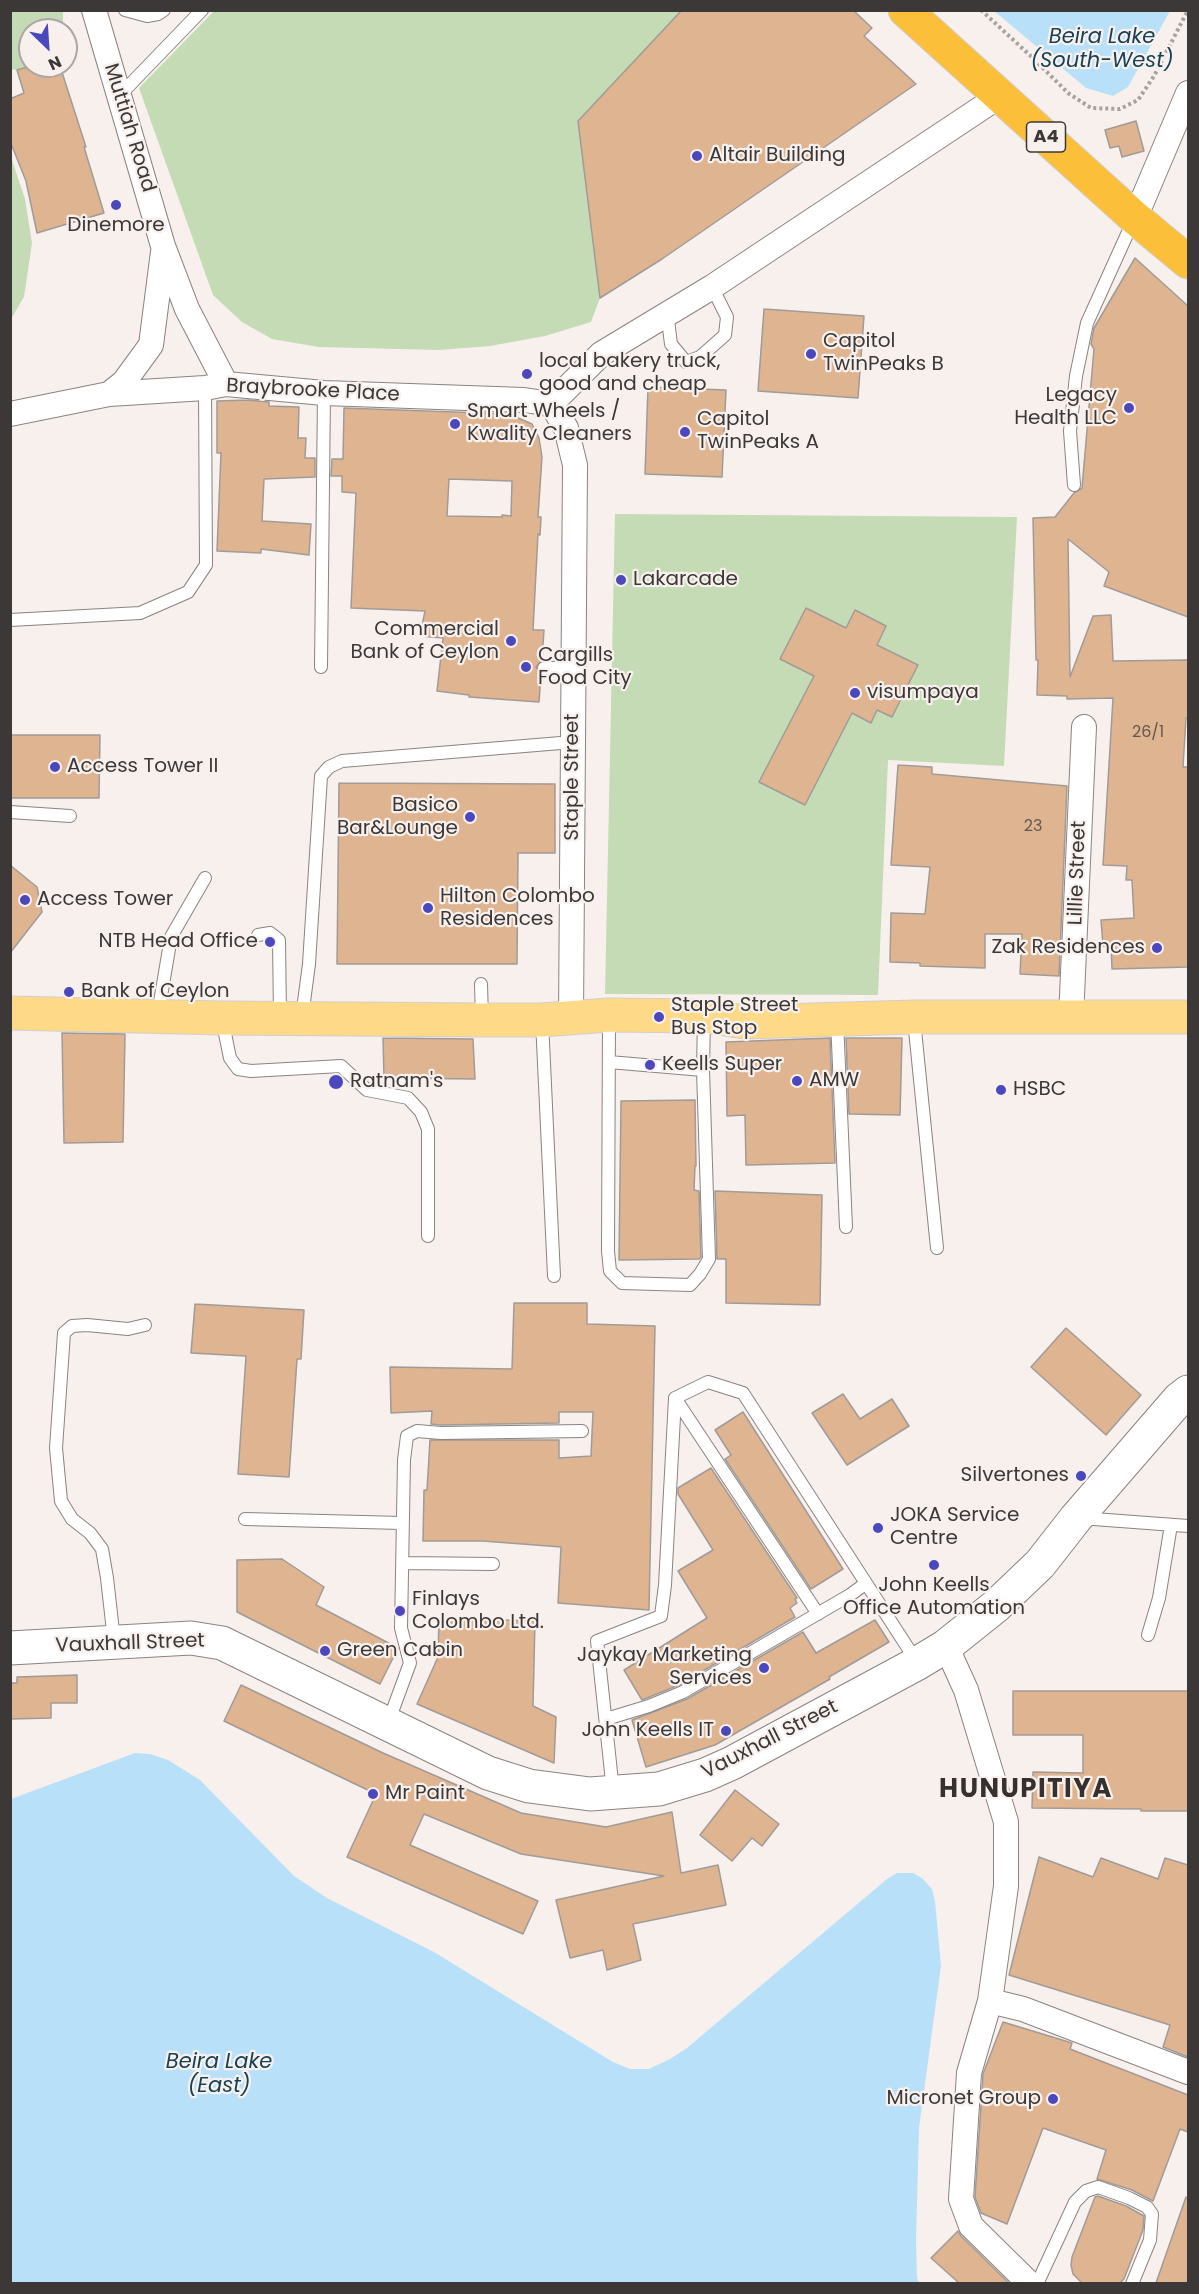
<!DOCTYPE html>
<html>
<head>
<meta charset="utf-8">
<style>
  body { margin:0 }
  #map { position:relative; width:1199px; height:2294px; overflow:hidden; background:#f8f0ed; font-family:Poppins,sans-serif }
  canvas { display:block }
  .frame { position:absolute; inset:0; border:12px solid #3b3837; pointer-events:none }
  .north { position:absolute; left:18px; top:18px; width:60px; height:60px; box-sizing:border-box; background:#f8f0ed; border:2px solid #aca6a4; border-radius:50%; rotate:155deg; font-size:16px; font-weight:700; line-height:24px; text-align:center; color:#3b3837 }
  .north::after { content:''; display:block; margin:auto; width:21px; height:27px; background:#4b47bd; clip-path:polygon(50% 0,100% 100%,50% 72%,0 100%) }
</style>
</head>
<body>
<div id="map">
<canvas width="1199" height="2294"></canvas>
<div class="frame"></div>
<div class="north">N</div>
</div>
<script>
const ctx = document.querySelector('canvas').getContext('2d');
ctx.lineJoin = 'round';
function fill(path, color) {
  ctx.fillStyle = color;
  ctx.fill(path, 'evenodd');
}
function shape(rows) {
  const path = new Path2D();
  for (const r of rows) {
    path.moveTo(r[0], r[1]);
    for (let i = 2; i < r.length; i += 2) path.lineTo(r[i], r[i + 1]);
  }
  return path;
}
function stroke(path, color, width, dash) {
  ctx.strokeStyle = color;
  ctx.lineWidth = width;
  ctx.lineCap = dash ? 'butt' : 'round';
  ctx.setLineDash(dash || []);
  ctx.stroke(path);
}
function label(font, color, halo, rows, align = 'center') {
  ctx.font = font + ' Poppins,sans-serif';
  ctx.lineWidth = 4.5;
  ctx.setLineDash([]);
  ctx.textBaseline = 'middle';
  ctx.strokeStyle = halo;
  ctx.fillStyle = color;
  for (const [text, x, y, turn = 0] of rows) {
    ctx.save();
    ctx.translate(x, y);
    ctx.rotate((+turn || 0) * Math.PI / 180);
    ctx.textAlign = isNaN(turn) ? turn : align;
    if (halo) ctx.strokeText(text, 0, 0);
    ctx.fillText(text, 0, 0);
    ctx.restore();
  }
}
fill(shape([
  [11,11,63,11,63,30,30,30,31,66,17,70,11,69],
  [214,11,682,11,578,121,600,298,591,322,545,336,490,346,439,350,319,347,272,339,242,322,213,295,139,88],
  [10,154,25,199,32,243,24,297,11,319],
  [615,514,1017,517,1004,766,888,760,878,995,605,994]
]), '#c4dbb5');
fill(shape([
  [994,11,1170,11,1128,87,1113,96,1086,88],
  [135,1753,150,1754,168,1760,200,1780,294,1876,327,1898,434,1952,613,2062,630,2069,649,2069,670,2059,687,2048,887,1879,897,1873,913,1873,922,1878,932,1889,935,1901,941,1966,919,2128,916,2241,917,2278,919,2283,11,2283,11,1799]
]), '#b8e1f9');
const building = shape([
  [682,10,853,10,872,28,864,36,916,84,662,259,600,298,578,121,682,10],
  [31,66,60,66,86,147,84,147,104,213,37,233,26,181,10,141,10,99,24,93,17,70,31,66],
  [1136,121,1144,151,1122,157,1119,146,1110,148,1105,130,1136,121],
  [1135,258,1188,306,1188,617,1104,586,1109,572,1068,539,1070,677,1093,616,1111,615,1113,661,1188,660,1188,718,1186,718,1183,767,1188,767,1188,967,1112,969,1111,946,1103,946,1101,920,1134,918,1132,880,1126,880,1127,866,1103,865,1113,698,1067,699,1067,696,1037,695,1038,660,1036,660,1033,518,1055,517,1074,493,1082,488,1094,349,1091,344,1094,328,1135,258],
  [764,309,864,316,858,398,758,391,764,309],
  [648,387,726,390,722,477,645,474,648,387],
  [248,400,269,402,269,406,299,407,298,438,306,438,305,458,315,458,315,477,264,479,262,521,311,524,309,555,261,549,261,553,217,551,221,453,217,453,217,401,248,400],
  [344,408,509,414,532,424,539,438,542,457,538,517,541,517,540,535,538,534,533,630,544,630,542,660,536,667,541,675,539,702,469,697,469,695,437,691,443,638,420,636,425,611,351,608,356,493,342,492,342,476,331,476,332,459,343,459,344,408],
  [449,479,512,481,511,516,502,515,502,517,447,516,449,479],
  [806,608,846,628,855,610,886,626,877,645,918,665,892,717,877,710,871,723,852,713,805,805,759,782,814,676,780,659,806,608],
  [10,735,100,735,99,798,10,798,10,735],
  [898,765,932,767,932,774,1067,786,1059,976,1020,974,1022,934,985,934,985,968,920,966,920,963,890,962,891,913,925,914,930,867,891,865,898,765],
  [339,783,555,784,555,853,518,853,517,964,337,964,339,783],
  [10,865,37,887,42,912,10,953,10,865],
  [62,1033,125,1034,123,1142,64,1143,62,1033],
  [383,1038,473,1039,475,1079,384,1078,383,1038],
  [830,1038,835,1163,746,1165,745,1115,727,1116,726,1042,830,1038],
  [846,1038,902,1038,900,1115,849,1114,846,1038],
  [695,1100,696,1166,695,1166,694,1190,699,1191,701,1257,699,1259,619,1260,621,1101,695,1100],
  [715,1191,822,1195,820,1305,726,1303,726,1259,717,1259,715,1191],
  [514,1303,587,1303,587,1324,655,1326,649,1610,558,1603,561,1547,483,1541,423,1541,424,1490,427,1490,430,1440,559,1440,559,1458,591,1456,593,1412,559,1412,559,1423,441,1425,431,1424,432,1411,391,1413,390,1367,512,1369,514,1303],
  [195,1304,304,1310,301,1359,297,1359,289,1477,238,1474,246,1356,191,1353,195,1304],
  [1066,1328,1141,1395,1106,1435,1031,1367,1066,1328],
  [843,1394,860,1419,892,1399,909,1426,847,1465,812,1413,843,1394],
  [743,1412,843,1569,811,1589,725,1459,731,1455,715,1430,743,1412],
  [711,1468,797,1598,795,1599,797,1603,790,1608,795,1617,679,1685,642,1700,624,1670,707,1618,678,1571,713,1550,678,1494,678,1488,711,1468],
  [282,1559,324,1587,316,1605,398,1648,380,1684,237,1612,237,1560,282,1559],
  [439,1618,535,1621,533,1706,556,1717,554,1763,417,1704,438,1657,439,1618],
  [875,1620,889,1642,829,1677,830,1679,715,1745,646,1767,632,1720,687,1699,803,1632,816,1653,875,1620],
  [77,1675,77,1703,51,1703,51,1718,10,1719,10,1683,17,1683,17,1677,77,1675],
  [241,1685,383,1753,521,1813,606,1827,672,1812,681,1873,718,1865,726,1905,633,1924,641,1960,607,1970,603,1950,570,1958,556,1900,664,1876,521,1854,424,1814,410,1845,538,1901,523,1934,347,1857,376,1794,224,1721,241,1685],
  [1013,1691,1188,1691,1188,1811,1141,1811,1141,1809,1032,1808,1033,1772,1083,1773,1083,1735,1013,1735,1013,1691],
  [735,1790,779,1824,762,1846,752,1838,732,1861,700,1835,735,1790],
  [1039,1857,1093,1877,1101,1858,1158,1879,1165,1858,1188,1865,1188,2057,1163,2047,1170,2025,1009,1975,1039,1857],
  [1003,2022,1072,2043,1070,2049,1188,2095,1188,2132,1180,2129,1153,2201,1132,2190,1097,2179,1106,2150,1043,2128,1007,2224,981,2213,975,2197,983,2074,1003,2022],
  [1098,2196,1126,2206,1144,2216,1143,2230,1124,2279,1120,2283,1082,2283,1073,2274,1071,2265,1072,2257,1095,2197,1098,2196],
  [1186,2197,1188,2198,1188,2283,1156,2283,1186,2197],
  [958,2231,961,2236,1009,2283,959,2283,931,2258,958,2231]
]);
fill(building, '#deb491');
stroke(building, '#a19b97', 1.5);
const lane = shape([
  [125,10,147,16,158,14,164,10],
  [119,96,202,10],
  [667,312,671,344,686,362,700,357,725,335,727,317,712,287],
  [1074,485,1070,431,1076,376,1087,323,1134,219],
  [10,620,140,613,188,592,206,565,205,388],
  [321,667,324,393],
  [544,668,574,668],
  [10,812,70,816],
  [258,935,270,933,279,940,280,1017],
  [481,984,482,1019],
  [158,1014,171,937,205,878],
  [609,1016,608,1251,610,1271,622,1283,690,1285,700,1274,709,1259,703,1070,704,1018],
  [302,1017,309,964,321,776,329,767,342,761,573,742],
  [222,1019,230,1058,238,1069,251,1071,341,1066,367,1090,408,1098,421,1112,428,1129,428,1236],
  [837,1020,846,1227],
  [914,1020,937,1248],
  [542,1021,554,1276],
  [609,1062,703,1070],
  [1080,1518,1188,1526],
  [245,1519,402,1523],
  [403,1563,493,1564],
  [818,1614,675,1398,708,1382,743,1393,917,1662],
  [1148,1635,1159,1598,1171,1525],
  [114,1640,107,1578,102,1549,90,1533,72,1519,61,1501,56,1448,64,1333,72,1326,87,1325,128,1329,145,1325],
  [606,1719,649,1706,683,1692,850,1595,865,1584],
  [388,1723,410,1663,401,1628,404,1460,407,1436,417,1431,441,1433,582,1431],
  [613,1791,597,1641,661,1616,665,1585,675,1398],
  [1037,2284,1075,2202,1086,2191,1098,2187,1129,2198,1147,2207,1152,2214,1150,2240,1132,2284]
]);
const street = shape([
  [94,10,163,246,187,309,226,384],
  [1135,218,1188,93],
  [109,394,124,382,151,345,163,252],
  [551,404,601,354,712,287,1001,95],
  [10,414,109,394,205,388,226,384,324,393,524,400,551,404,566,428,575,465,571,1016],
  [1071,1018,1084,727],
  [946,1646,966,1690,1006,1822,1006,1886,990,2001,969,2073,961,2199,971,2226,1030,2284],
  [990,2001,1023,2009,1188,2072]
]);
const secondary = shape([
  [10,1648,191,1638,222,1643,488,1773,529,1786,590,1794,659,1789,705,1775,732,1763,918,1663,946,1646,996,1606,1040,1564,1076,1518,1179,1399,1188,1392]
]);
const primary = shape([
  [10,1013,221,1018,482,1020,541,1020,609,1015,704,1016,745,1022,914,1017,1188,1017]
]);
const highway = shape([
  [905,10,1135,218,1188,262]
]);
stroke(lane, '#8a8380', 14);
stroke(street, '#8a8380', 26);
stroke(secondary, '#8a8380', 35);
stroke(primary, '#d0cfcf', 35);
stroke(highway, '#d0cfcf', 35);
stroke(shape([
  [981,10,1035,60,1068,93,1091,108,1120,109,1138,100,1154,76,1188,10]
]), '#a7a19f', 4, [3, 3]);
stroke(lane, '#fff', 12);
stroke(street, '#fff', 24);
stroke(secondary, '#fff', 33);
stroke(primary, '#fdd988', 33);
stroke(highway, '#fcbf39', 33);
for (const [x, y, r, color] of [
  [697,156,6,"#4b47bd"],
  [116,205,6,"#4b47bd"],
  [811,354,6,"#4b47bd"],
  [527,374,6,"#4b47bd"],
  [1129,408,6,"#4b47bd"],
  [455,424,6,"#4b47bd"],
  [685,432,6,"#4b47bd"],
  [621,580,6,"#4b47bd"],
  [511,641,6,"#4b47bd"],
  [526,667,6,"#4b47bd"],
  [855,693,6,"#4b47bd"],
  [55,767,6,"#4b47bd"],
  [470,817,6,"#4b47bd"],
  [25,900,6,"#4b47bd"],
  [428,908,6,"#4b47bd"],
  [270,942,6,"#4b47bd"],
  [1157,948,6,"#4b47bd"],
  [69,992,6,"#4b47bd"],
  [659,1017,6,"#4b47bd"],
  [650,1065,6,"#4b47bd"],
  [797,1081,6,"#4b47bd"],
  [336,1082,8,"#4b47bd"],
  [1001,1090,6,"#4b47bd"],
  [1081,1476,6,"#4b47bd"],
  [878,1528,6,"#4b47bd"],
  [934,1565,6,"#4b47bd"],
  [400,1611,6,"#4b47bd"],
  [325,1651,6,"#4b47bd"],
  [764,1668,6,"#4b47bd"],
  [726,1731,6,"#4b47bd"],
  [373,1794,6,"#4b47bd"],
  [1053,2099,6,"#4b47bd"]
]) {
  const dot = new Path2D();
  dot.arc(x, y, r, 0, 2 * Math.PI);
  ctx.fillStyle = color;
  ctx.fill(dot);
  stroke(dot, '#f8f0ed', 2);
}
label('16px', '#64574e', null, [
  ["26/1",1148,733],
  ["23",1033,827]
]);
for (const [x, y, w] of [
  [1046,137,39]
]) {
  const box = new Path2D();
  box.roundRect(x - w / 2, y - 15, w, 30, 4.5);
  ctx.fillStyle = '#f8f0ed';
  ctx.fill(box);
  stroke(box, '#3b3837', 1.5);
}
label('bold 18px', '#3b3837', null, [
  ["A4",1046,137]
]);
label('20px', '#3b3837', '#f8f0ed', [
  ["Muttiah Road",129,128,73],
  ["Braybrooke Place",313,391,3],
  ["Staple Street",573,777,-90],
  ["Lillie Street",1078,873,-88],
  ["Vauxhall Street",130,1644,-2],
  ["Vauxhall Street",770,1740,-27]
]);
label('20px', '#3b3837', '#f8f0ed', [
  ["Altair Building",709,156],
  ["Dinemore",116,226,"center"],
  ["Capitol",823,342],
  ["TwinPeaks B",823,365],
  ["local bakery truck,",539,362],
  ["good and cheap",539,385],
  ["Legacy",1117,396,"right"],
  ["Health LLC",1117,419,"right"],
  ["Smart Wheels /",467,412],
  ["Kwality Cleaners",467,435],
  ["Capitol",697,420],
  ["TwinPeaks A",697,443],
  ["Lakarcade",633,580],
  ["Commercial",499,630,"right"],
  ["Bank of Ceylon",499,653,"right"],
  ["Cargills",538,656],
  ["Food City",538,679],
  ["visumpaya",867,693],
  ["Access Tower II",67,767],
  ["Basico",458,806,"right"],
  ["Bar&Lounge",458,829,"right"],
  ["Hilton Colombo",440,897],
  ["Residences",440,920],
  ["Access Tower",37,900],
  ["NTB Head Office",258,942,"right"],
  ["Zak Residences",1145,948,"right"],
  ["Bank of Ceylon",81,992],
  ["Staple Street",671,1006],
  ["Bus Stop",671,1029],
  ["Keells Super",662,1065],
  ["AMW",809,1081],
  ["Ratnam's",350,1082],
  ["HSBC",1013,1090],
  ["Silvertones",1069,1476,"right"],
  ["JOKA Service",890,1516],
  ["Centre",890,1539],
  ["John Keells",934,1586,"center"],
  ["Office Automation",934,1609,"center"],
  ["Finlays",412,1600],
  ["Colombo Ltd.",412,1623],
  ["Green Cabin",337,1651],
  ["Jaykay Marketing",752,1656,"right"],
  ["Services",752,1679,"right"],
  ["John Keells IT",714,1731,"right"],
  ["Mr Paint",385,1794],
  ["Micronet Group",1041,2099,"right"]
], 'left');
label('italic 21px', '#174156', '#f8f0ed', [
  ["Beira Lake",1102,38],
  ["(South-West)",1102,62],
  ["Beira Lake",219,2063],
  ["(East)",219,2087]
]);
ctx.letterSpacing = '1.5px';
label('bold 26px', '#36312e', '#f8f0ed', [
  ["HUNUPITIYA",1026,1790]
]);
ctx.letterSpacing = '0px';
</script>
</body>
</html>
